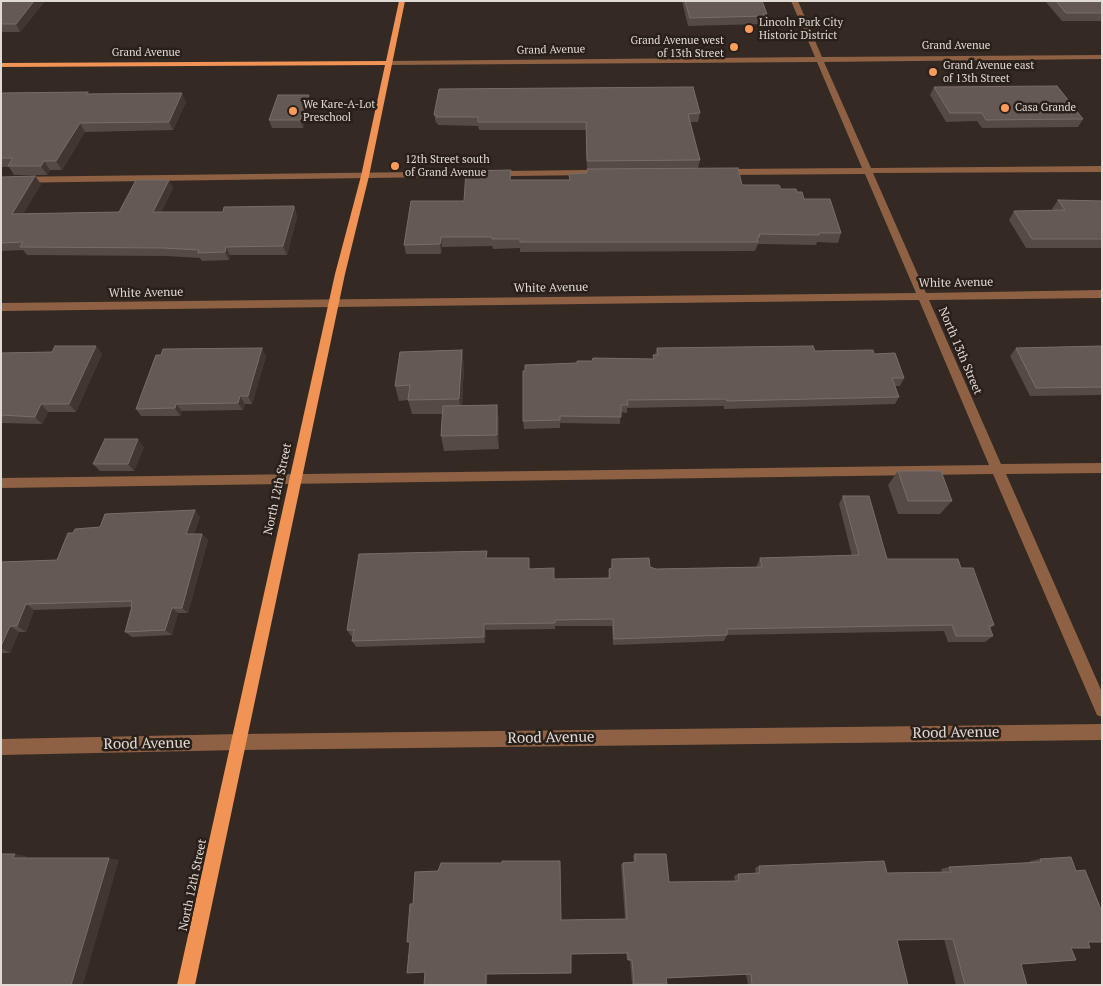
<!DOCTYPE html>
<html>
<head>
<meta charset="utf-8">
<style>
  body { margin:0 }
  #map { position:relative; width:1103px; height:986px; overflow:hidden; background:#342923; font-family:"PT Serif",serif }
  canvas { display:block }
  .frame { position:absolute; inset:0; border:2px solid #e0d9d4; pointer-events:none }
</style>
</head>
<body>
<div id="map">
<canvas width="1103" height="986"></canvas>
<div class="frame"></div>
</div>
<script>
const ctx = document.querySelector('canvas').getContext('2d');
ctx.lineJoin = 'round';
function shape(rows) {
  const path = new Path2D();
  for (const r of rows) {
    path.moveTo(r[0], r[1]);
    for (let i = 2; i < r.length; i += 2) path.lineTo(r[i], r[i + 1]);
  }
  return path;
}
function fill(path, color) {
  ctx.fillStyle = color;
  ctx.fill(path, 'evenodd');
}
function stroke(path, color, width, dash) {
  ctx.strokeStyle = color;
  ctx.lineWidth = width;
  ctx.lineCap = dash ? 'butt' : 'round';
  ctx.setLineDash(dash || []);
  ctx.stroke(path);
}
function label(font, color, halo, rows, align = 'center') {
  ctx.font = font + ' "PT Serif",serif';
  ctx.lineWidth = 5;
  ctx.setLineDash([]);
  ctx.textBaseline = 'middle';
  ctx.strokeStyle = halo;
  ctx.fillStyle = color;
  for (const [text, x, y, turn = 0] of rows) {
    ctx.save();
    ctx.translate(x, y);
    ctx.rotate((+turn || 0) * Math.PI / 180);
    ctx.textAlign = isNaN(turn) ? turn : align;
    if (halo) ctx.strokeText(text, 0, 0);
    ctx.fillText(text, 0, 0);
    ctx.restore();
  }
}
fill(shape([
  [791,1,798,1,822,57,1102,55,1102,59,824,62,871,168,1102,166,1102,172,873,173,926,293,1102,290,1102,298,929,300,1001,464,1102,463,1102,473,1006,474,1102,692,1102,717,1097,715,993,474,1,488,1,478,989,465,919,300,1,311,1,303,916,293,865,174,724,175,720,172,724,169,862,168,817,62,389,65,385,63,389,61,815,57,791,1],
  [586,170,590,173,589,175,1,183,1,177,586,170],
  [1102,724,1102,740,240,750,1,755,1,739,240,734,1102,724]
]), '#8e6144');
fill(shape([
  [399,1,405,1,369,176,345,274,195,985,177,985,335,274,361,176,385,65,1,67,1,63,386,61,399,1]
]), '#f09355');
fill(shape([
  [2,1,45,1,20,32,1,32],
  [682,1,762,1,767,14,765,22,763,22,763,24,688,26],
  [1045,1,1102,1,1102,21,1062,21],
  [934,87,1083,119,1078,127,982,128,977,121,946,122,930,95],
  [1,93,89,94,186,102,173,130,85,132,62,170,50,170,47,175,14,175,9,167,1,167],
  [311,103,303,128,272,128,269,120],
  [700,113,698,122,690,122,700,160,698,168,742,185,797,192,841,233,838,243,817,242,816,245,758,244,755,251,520,252,520,248,493,249,492,246,442,247,441,254,406,254,404,245,464,201,511,180,569,180,569,174,587,173,586,130,479,130,478,126,438,125,437,123,436,123,434,115],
  [35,176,41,184,23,214,119,212,169,180,173,188,161,212,223,212,294,206,297,217,287,255,230,255,229,260,202,261,200,258,167,256,27,255,23,250,1,251,1,178],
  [1058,200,1102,201,1102,248,1026,248,1009,220,1014,211,1053,210,1052,209],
  [96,346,102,354,76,412,48,412,42,424,1,423,1,353,52,352],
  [1102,346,1102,395,1030,396,1010,356,1016,348],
  [657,348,815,351,874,354,904,378,900,386,895,386,899,397,895,404,724,409,724,406,627,408,627,413,621,412,620,424,560,423,560,428,524,429,523,421,577,363,592,361,653,359,653,355,655,355],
  [462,350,464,366,462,406,497,405,499,420,499,449,444,451,441,436,442,414,412,414,408,400,399,401,395,386],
  [266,356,252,404,245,404,243,410,182,411,180,416,141,416,136,409],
  [144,447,134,471,100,471,93,464],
  [898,471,952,501,940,514,898,514,888,485],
  [843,496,887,559,961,568,994,625,990,629,993,636,985,642,948,642,944,631,727,635,724,641,613,645,612,626,555,626,555,629,486,630,485,643,356,647,352,641,353,636,351,636,347,630,488,558,530,569,554,579,608,578,609,569,611,569,612,559,656,569,757,567,757,565,760,558,852,556,839,504],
  [200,517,194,534,202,534,208,540,188,613,178,613,172,635,132,637,125,632,132,607,34,610,26,632,19,632,10,653,1,653,1,562,57,560,73,533,100,527],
  [635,854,669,882,735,881,734,876,738,874,756,873,755,868,759,866,887,873,942,872,941,869,949,867,1030,863,1030,861,1040,859,1088,942,1021,964,1027,985,956,985,944,939,897,940,908,985,748,985,746,974,666,978,634,984,632,984,630,960,627,960,626,953,571,954,424,985,561,920,625,919,621,865,623,863,634,862,633,856]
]), '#554a44');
fill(shape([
  [34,1,45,1,20,32,16,24],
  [182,93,186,102,173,130,169,122],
  [309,95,311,103,303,128,300,120],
  [80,123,85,132,62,170,56,161],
  [44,161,50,170,47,175,41,166],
  [35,176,41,184,18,222,12,214],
  [169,180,173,188,158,220,153,212],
  [294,208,297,217,287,255,283,246],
  [441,237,442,247,441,254,440,244],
  [226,247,230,255,229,260,225,252],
  [96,346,102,354,76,412,69,404],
  [262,348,266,356,252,404,248,396],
  [462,350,464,366,461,414,459,399],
  [240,396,245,404,243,410,238,403],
  [41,404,48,412,42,424,35,417],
  [176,404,182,411,180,416,175,408],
  [497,405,499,420,499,449,497,435],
  [138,439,144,447,134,471,128,464],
  [195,510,200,517,192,540,186,534],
  [202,534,208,540,188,613,182,608],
  [26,604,34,610,26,632,17,626],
  [172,608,178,613,172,635,165,630],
  [484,624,486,630,485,643,484,637],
  [10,626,19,632,10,653,1,648,1,646],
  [15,854,27,856,26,860,13,858],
  [109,858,119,860,83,985,71,985],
  [488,973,487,985,486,985,486,974]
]), '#423630');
const building = shape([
  [2,1,34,1,16,24,1,24,2,1],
  [685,1,762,1,767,14,763,14,765,16,690,18,685,1],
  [1056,1,1102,1,1102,13,1066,13,1056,1],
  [1057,86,1083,119,986,120,982,113,950,113,934,87,1057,86],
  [693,87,700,113,688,114,700,160,587,161,586,122,478,122,478,117,436,117,437,115,434,115,439,89,693,87],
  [88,92,86,94,182,93,169,122,80,123,56,161,44,161,41,166,8,166,13,158,1,158,1,93,88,92],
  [278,95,309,95,300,120,269,120,278,95],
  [738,168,742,185,779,185,781,189,796,189,797,192,802,192,804,199,830,199,841,233,819,233,819,235,759,234,760,237,757,237,758,242,520,242,520,239,492,239,492,237,441,237,440,244,404,245,411,201,464,201,466,171,511,170,510,180,570,180,569,174,587,173,587,169,738,168],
  [35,176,12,214,119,212,136,180,169,180,153,212,223,212,224,207,294,206,294,208,283,246,226,247,225,252,198,253,199,250,163,248,20,247,23,242,1,243,1,178,2,177,35,176],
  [1058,200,1102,201,1102,239,1032,239,1014,211,1065,210,1058,200],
  [55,346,96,346,69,404,41,404,35,417,1,415,1,353,52,352,55,346],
  [813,346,815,351,873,350,874,354,895,353,904,378,892,378,899,397,727,401,726,399,627,400,628,405,621,405,621,417,560,416,560,420,523,421,523,371,525,371,525,365,577,363,577,361,592,361,593,358,654,359,653,355,658,355,657,348,813,346],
  [1102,346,1102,387,1036,388,1016,348,1102,346],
  [262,348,248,396,240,396,238,403,176,404,175,408,136,409,156,355,161,355,163,349,262,348],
  [462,350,459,399,408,400,410,385,395,386,400,352,462,350],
  [497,405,497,435,441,436,443,406,497,405],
  [105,439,138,439,128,464,93,464,105,439],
  [898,471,941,471,952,501,908,501,898,471],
  [843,496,869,496,887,559,958,559,961,568,973,568,994,625,989,626,993,636,956,636,952,625,727,629,727,635,614,639,613,619,555,620,555,623,484,624,484,637,352,641,354,630,347,630,359,554,487,551,486,558,529,558,529,569,554,568,554,579,610,578,609,569,612,568,612,559,649,558,650,567,656,569,762,567,760,558,859,555,843,496],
  [195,510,186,534,202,534,182,608,172,608,165,630,125,632,132,606,131,606,132,601,26,604,17,626,10,626,1,646,1,562,57,560,68,533,73,533,75,529,100,527,105,514,195,510],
  [1,854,15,854,13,858,109,858,71,985,1,985,1,854],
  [635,854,666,854,669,882,739,881,738,874,760,873,759,866,884,861,887,873,951,872,949,867,1041,862,1040,859,1071,857,1076,871,1085,870,1102,912,1102,942,1088,942,1090,948,1071,948,1076,960,1021,964,1027,985,965,985,953,939,897,940,908,985,752,985,751,974,666,978,667,984,634,984,632,960,628,960,628,953,571,954,571,973,486,974,486,985,424,985,425,972,407,973,410,942,407,942,410,904,413,904,415,872,438,871,441,863,502,863,502,861,560,861,561,920,627,919,623,863,635,862,635,854]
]);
fill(building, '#645953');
stroke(building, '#786d68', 1);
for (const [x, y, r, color] of [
  [749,29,5,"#ff9b59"],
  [734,47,5,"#ff9b59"],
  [933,72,5,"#ff9b59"],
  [1005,108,5,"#ff9b59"],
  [293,111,5,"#ff9b59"],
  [395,166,5,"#ff9b59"]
]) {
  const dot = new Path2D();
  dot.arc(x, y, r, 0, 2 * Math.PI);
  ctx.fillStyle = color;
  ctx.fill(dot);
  stroke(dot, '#2a201a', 2);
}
label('11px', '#e0d9d4', '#2a201a', [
  ["Lincoln Park City",759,23],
  ["Historic District",759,36],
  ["Grand Avenue west",724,41,"right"],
  ["of 13th Street",724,54,"right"],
  ["Grand Avenue east",943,66],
  ["of 13th Street",943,79],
  ["We Kare-A-Lot",303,105],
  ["Preschool",303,118],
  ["Casa Grande",1015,108],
  ["12th Street south",405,160],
  ["of Grand Avenue",405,173]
], 'left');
label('11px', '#e0d9d4', '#2a201a', [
  ["Grand Avenue",956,46],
  ["Grand Avenue",551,50,-1],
  ["Grand Avenue",146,53]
]);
label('12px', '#e0d9d4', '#2a201a', [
  ["White Avenue",956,283,-1],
  ["White Avenue",551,288,-1],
  ["White Avenue",146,293,-1],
  ["North 13th Street",960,351,67],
  ["North 12th Street",278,489,-78],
  ["North 12th Street",193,885,-78]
]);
label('15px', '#e0d9d4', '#2a201a', [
  ["Rood Avenue",956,733,-1],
  ["Rood Avenue",551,738,-1],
  ["Rood Avenue",147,744,-1]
]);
</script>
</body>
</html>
